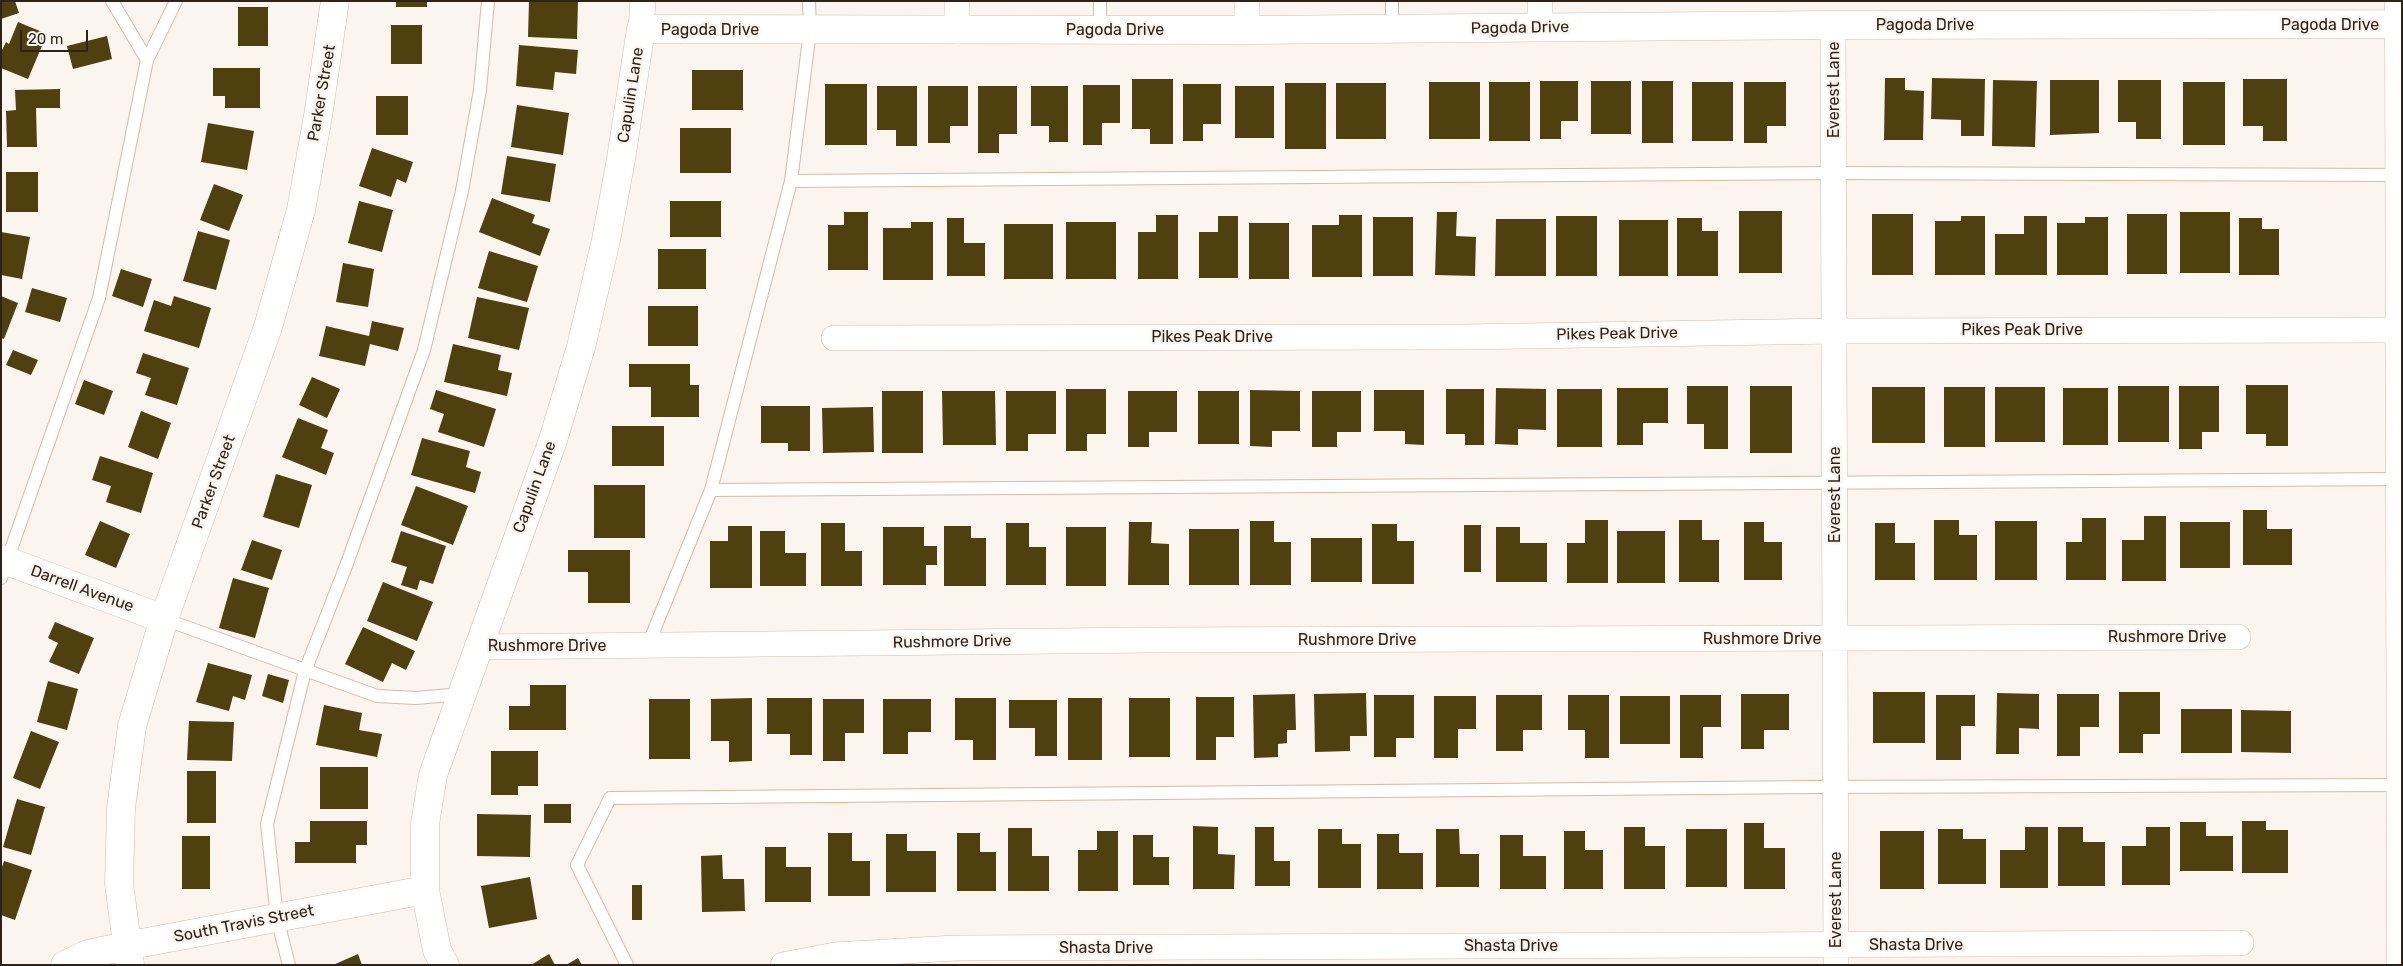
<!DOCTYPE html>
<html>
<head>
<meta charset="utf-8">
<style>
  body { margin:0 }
  #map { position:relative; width:2403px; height:966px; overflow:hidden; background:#fbf4ef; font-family:Rubik,sans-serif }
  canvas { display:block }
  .frame { position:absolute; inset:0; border:2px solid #2f2219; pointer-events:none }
  .scale { position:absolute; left:20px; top:30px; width:68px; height:22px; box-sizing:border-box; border:2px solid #2f2219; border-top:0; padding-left:6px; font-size:15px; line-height:18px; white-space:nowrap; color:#2f2219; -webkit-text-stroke:4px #fbf4ef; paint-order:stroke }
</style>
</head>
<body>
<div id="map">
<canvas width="2403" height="966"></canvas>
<div class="frame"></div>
<div class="scale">20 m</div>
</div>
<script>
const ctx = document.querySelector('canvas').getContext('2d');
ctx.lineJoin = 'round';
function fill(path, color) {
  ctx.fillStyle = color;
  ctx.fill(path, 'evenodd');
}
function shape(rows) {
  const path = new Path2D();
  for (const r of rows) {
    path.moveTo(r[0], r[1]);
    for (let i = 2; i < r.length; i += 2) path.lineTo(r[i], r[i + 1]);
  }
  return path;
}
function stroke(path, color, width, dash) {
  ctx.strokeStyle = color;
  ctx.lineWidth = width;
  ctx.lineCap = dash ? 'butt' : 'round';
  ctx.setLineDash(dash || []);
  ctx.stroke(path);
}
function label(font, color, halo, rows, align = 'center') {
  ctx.font = font + ' Rubik,sans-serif';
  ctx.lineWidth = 5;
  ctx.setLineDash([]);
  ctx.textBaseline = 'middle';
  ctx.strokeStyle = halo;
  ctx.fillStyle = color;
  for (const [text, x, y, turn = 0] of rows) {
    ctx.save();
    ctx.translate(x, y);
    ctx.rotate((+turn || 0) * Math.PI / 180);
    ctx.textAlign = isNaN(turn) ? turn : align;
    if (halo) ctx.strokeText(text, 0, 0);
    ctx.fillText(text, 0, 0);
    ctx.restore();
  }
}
fill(shape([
  [1,1,15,1,19,13,1,19],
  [396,1,427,1,427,7,396,7],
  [529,1,578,1,577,39,528,37],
  [238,7,268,7,268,46,238,46],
  [18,22,47,34,28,79,1,68,1,52,6,42,9,44],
  [391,25,422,25,422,64,391,64],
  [107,36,112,59,73,69,67,46],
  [519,45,578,50,576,74,555,72,553,90,516,86],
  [213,68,260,68,260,108,225,108,225,96,213,96],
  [692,70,743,70,743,110,692,110],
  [1885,78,1905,78,1905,90,1924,91,1923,140,1884,140],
  [1932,78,1985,79,1984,136,1961,136,1961,120,1931,119],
  [1132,79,1173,79,1173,144,1150,144,1150,129,1132,129],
  [2243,79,2287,79,2287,141,2263,141,2263,126,2243,126],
  [1993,80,2037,81,2035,147,1992,146],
  [2050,80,2099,80,2099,133,2050,135],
  [2118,80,2161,80,2161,139,2136,139,2136,122,2118,122],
  [1540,81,1578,81,1578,121,1561,121,1561,139,1540,139],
  [1591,81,1631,81,1631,134,1591,134],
  [1642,81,1673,81,1673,143,1642,143],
  [1429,82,1480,82,1480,139,1429,139],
  [1489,82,1530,82,1530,141,1489,141],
  [1692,82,1733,82,1733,141,1692,141],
  [1744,82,1786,82,1786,126,1767,126,1767,143,1744,143],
  [2183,82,2225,82,2225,145,2183,145],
  [1285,83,1326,83,1326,149,1285,149],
  [1336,83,1386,83,1386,139,1336,139],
  [825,84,867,84,867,145,825,145],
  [1183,84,1221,84,1221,124,1203,124,1203,141,1183,141],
  [1083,85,1120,85,1120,123,1102,123,1102,145,1083,145],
  [877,86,917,86,917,146,896,146,896,130,877,130],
  [928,86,968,86,968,126,950,126,950,143,928,143],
  [978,86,1017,86,1017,134,999,134,999,153,978,153],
  [1031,86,1068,86,1068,142,1049,142,1049,126,1031,126],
  [1235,86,1274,86,1274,138,1235,138],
  [60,89,60,108,36,108,37,147,7,147,6,111,16,110,15,90],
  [376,96,408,96,408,135,376,135],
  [517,105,569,113,563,155,511,147],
  [208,123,254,131,247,170,201,162],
  [680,128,731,128,731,173,680,173],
  [372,148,413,162,406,183,397,179,391,197,359,186],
  [507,156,556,164,550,202,501,194],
  [6,172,38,172,38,212,6,212],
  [214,184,243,195,229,231,200,220],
  [492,198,535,215,532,223,550,229,540,256,479,232],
  [359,201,393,210,382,252,348,243],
  [670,201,721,201,721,237,670,237],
  [1739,211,1782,211,1782,273,1739,273],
  [844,212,868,212,868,270,828,270,828,225,844,225],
  [1437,212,1457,212,1456,236,1476,237,1475,276,1435,275],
  [2180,212,2230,212,2230,273,2180,273],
  [1872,214,1913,214,1913,275,1872,275],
  [2127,214,2167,214,2167,274,2127,274],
  [1156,215,1178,215,1178,279,1138,279,1138,232,1156,232],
  [1339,215,1362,215,1362,277,1312,277,1312,225,1339,225],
  [1218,216,1238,216,1238,278,1199,278,1199,232,1218,232],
  [1556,216,1597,216,1597,276,1556,276],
  [1961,216,1985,216,1985,275,1935,275,1935,221,1961,221],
  [2024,216,2047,216,2047,275,1995,275,1995,234,2024,234],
  [1373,217,1413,217,1413,276,1373,276],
  [2085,217,2108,217,2108,275,2057,275,2057,223,2085,223],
  [947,218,964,218,964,243,985,243,985,276,947,276],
  [1677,218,1702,218,1702,231,1718,231,1718,276,1677,276],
  [2239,218,2262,218,2262,229,2279,229,2279,275,2239,275],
  [1496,219,1546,219,1546,276,1495,276],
  [1619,220,1668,220,1668,276,1619,276],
  [911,222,933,222,933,280,883,280,883,228,911,228],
  [1066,222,1116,222,1116,279,1066,279],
  [1249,223,1289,223,1289,279,1249,279],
  [1004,224,1053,224,1053,279,1004,279],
  [198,231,230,240,216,290,183,281],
  [1,232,30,237,22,279,1,275],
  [658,249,706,249,706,289,658,289],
  [489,251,538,266,527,302,478,288],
  [343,263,374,269,368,307,336,302],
  [121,269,152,279,143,307,112,296],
  [32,288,67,298,60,322,25,312],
  [1,296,18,303,4,339,1,338],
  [174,296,211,308,199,348,144,331,154,300,171,306],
  [477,297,529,308,519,350,468,338],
  [648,306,698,306,698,346,648,346],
  [372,321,404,328,398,351,370,344,365,366,319,356,326,326,369,336],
  [453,344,501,355,498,370,512,373,507,396,444,382],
  [13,350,38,360,31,375,6,365],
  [143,353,189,368,177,405,145,395,151,378,136,373],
  [629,364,690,364,690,385,699,385,699,417,651,417,651,387,629,387],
  [312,377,340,389,327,418,299,405],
  [84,380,113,391,104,415,75,404],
  [2246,385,2288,385,2288,446,2266,446,2266,434,2246,434],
  [1687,386,1728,386,1728,449,1704,449,1704,424,1687,424],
  [1750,386,1792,386,1792,453,1750,453],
  [2118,386,2169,386,2169,442,2118,442],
  [2179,386,2219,386,2219,432,2202,432,2202,449,2179,449],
  [1872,387,1925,387,1925,443,1872,443],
  [1944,387,1985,387,1985,447,1944,447],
  [1995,387,2045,387,2045,442,1995,442],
  [1496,388,1546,389,1546,430,1518,429,1518,445,1495,444],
  [1617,388,1668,388,1668,423,1643,423,1643,445,1617,445],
  [2063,388,2108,388,2108,445,2063,445],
  [1066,389,1106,389,1106,434,1087,434,1087,451,1066,451],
  [1446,389,1484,389,1484,445,1465,445,1465,434,1446,434],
  [1557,389,1602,389,1602,447,1557,447],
  [436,390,496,409,484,447,438,432,444,414,430,409],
  [1250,390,1300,391,1300,431,1272,431,1272,447,1250,446],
  [1374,390,1424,390,1424,445,1405,444,1405,431,1374,431],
  [882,391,923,391,923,453,882,453],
  [942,391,995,391,996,445,943,445],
  [1006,391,1056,391,1056,434,1028,434,1028,451,1006,451],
  [1128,391,1177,391,1177,432,1149,432,1149,447,1128,447],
  [1198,391,1239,391,1239,444,1198,444],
  [1312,391,1361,391,1361,432,1337,432,1337,447,1312,447],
  [761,406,810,406,810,451,788,451,788,443,761,443],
  [873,407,874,452,823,453,822,408],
  [141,411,171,423,158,459,128,447],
  [298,418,328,430,321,448,334,453,326,475,282,457],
  [612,426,664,426,664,466,612,466],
  [422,438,470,451,466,467,481,472,475,493,411,475],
  [100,456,153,473,141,513,106,502,111,486,92,480],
  [276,474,312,485,299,528,263,517],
  [594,485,645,485,645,538,594,538],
  [416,486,468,506,453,545,401,525],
  [2243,510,2267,510,2267,529,2292,529,2292,565,2243,565],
  [2144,516,2166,516,2166,581,2122,581,2122,540,2144,540],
  [2082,518,2106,518,2106,580,2066,580,2066,542,2082,542],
  [1585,520,1608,520,1608,583,1567,583,1567,543,1585,543],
  [1679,520,1702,520,1702,540,1719,540,1719,582,1679,582],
  [1934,520,1959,520,1959,535,1977,535,1977,580,1934,580],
  [100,521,130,534,116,568,85,555],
  [1250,521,1274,521,1274,542,1291,542,1291,585,1250,585],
  [1995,521,2037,521,2037,580,1995,580],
  [1129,522,1152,522,1151,543,1169,544,1169,585,1128,585],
  [1744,522,1764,522,1764,542,1782,542,1782,580,1744,580],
  [2180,522,2230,522,2230,568,2180,568],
  [821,523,845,523,845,551,862,551,862,586,821,586],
  [1006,523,1029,523,1029,547,1046,547,1046,585,1006,585],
  [1875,523,1895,523,1895,543,1915,543,1915,580,1875,580],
  [1372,524,1397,524,1397,541,1414,541,1414,584,1372,584],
  [1464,525,1481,525,1481,572,1464,572],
  [728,526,752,526,752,588,710,588,710,541,728,541],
  [944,526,971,526,971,538,986,538,986,586,944,586],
  [883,527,924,527,924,546,937,546,937,565,926,565,926,585,883,585],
  [1066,527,1106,527,1106,586,1066,586],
  [1496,527,1520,527,1520,543,1547,543,1547,582,1496,582],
  [1189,529,1239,529,1239,585,1189,585],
  [401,531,446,546,433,584,420,580,417,590,401,585,407,567,391,562],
  [760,531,785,531,785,553,806,553,806,586,760,586],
  [1617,531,1665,531,1665,583,1617,583],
  [1311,538,1362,538,1362,582,1311,582],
  [252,540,282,550,272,580,241,570],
  [568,550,630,550,630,603,588,603,588,572,568,572],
  [233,578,269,588,255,638,219,628],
  [383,582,433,602,417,641,367,621],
  [55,622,94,638,79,674,49,662,58,643,48,638],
  [363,627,415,651,406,670,392,663,383,682,345,664],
  [208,663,252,675,245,700,233,696,229,711,196,702],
  [268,674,289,680,283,703,262,696],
  [48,681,78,689,67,730,37,722],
  [530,685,566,685,566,730,509,730,509,706,530,706],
  [1873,692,1925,692,1925,743,1873,743],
  [2119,692,2160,692,2160,734,2143,734,2143,753,2119,753],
  [1366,693,1367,736,1350,736,1350,751,1315,752,1314,694],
  [1997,693,2039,694,2039,729,2019,728,2019,754,1996,754],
  [1295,694,1296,730,1287,730,1287,743,1278,744,1278,757,1254,758,1253,695],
  [1741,694,1789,694,1789,730,1764,730,1764,749,1741,749],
  [2057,694,2099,694,2099,727,2080,727,2080,756,2057,756],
  [1374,695,1414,695,1414,738,1396,738,1396,757,1374,757],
  [1496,695,1542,695,1542,730,1523,730,1523,751,1496,751],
  [1568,695,1609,695,1609,758,1585,758,1585,730,1568,730],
  [1680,695,1721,695,1721,727,1703,727,1703,758,1680,758],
  [1936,695,1975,695,1975,726,1961,726,1961,760,1936,760],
  [1434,696,1476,696,1476,729,1458,729,1458,758,1434,758],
  [1620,696,1670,696,1670,744,1620,744],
  [1196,697,1234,697,1234,737,1216,737,1216,760,1196,760],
  [752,698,752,761,729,762,729,741,711,741,711,699],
  [767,698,812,698,812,755,790,755,790,734,767,734],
  [955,698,996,698,996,760,973,760,973,740,955,740],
  [1068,698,1102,698,1102,760,1068,760],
  [1129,698,1170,698,1170,757,1129,757],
  [649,699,690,699,690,759,649,759],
  [823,699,864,699,864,733,845,733,845,761,823,761],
  [883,699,931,699,931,732,908,732,908,754,883,754],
  [1009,700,1057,700,1057,756,1035,756,1035,728,1009,728],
  [324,705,362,713,359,730,382,734,377,757,316,745],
  [2181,709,2232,709,2232,753,2181,753],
  [2241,710,2291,711,2291,753,2241,752],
  [189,721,234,722,232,761,187,760],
  [31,731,59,742,40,789,13,778],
  [491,751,538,751,538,786,518,786,518,795,491,795],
  [320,767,368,767,368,809,320,809],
  [187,771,216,771,216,823,187,823],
  [17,799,45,807,31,855,3,847],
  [544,804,571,804,571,823,544,823],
  [477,814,531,815,530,857,477,856],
  [310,821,367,821,367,845,356,845,356,863,295,863,295,842,310,842],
  [2242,821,2266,821,2266,830,2288,830,2288,873,2242,873],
  [2180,822,2206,822,2206,836,2233,836,2233,871,2180,871],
  [1744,823,1764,823,1764,848,1785,848,1785,889,1744,889],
  [1193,826,1218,827,1218,854,1235,855,1234,889,1193,889],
  [1255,827,1274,827,1274,861,1290,861,1290,886,1255,886],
  [1624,827,1645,827,1645,846,1665,846,1665,889,1624,889],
  [2025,827,2048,827,2048,888,2000,888,2000,850,2025,850],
  [2058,827,2083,827,2083,842,2105,842,2105,886,2058,886],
  [2146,827,2170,827,2170,885,2122,885,2122,846,2146,846],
  [1008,828,1032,828,1032,856,1049,856,1049,891,1008,891],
  [1318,829,1342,829,1342,844,1361,844,1361,888,1318,888],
  [1436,829,1459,829,1460,854,1479,854,1479,887,1436,887],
  [1686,829,1727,829,1727,887,1686,887],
  [1938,829,1963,829,1963,839,1986,839,1986,884,1938,884],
  [1097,831,1118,831,1118,891,1078,891,1078,850,1097,850],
  [1564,831,1585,831,1585,850,1603,850,1603,889,1564,889],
  [1880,831,1924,831,1924,889,1880,889],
  [828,833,852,833,852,861,870,861,870,896,828,896],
  [957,833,980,833,980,852,996,852,996,891,957,891],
  [886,834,907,834,907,851,936,851,936,892,886,892],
  [1377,834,1399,834,1399,853,1423,853,1423,889,1377,889],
  [1133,835,1153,835,1153,857,1169,857,1169,885,1133,885],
  [1500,835,1523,835,1523,856,1546,856,1546,889,1500,889],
  [182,836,210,836,210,889,182,889],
  [765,847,786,847,786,867,811,867,811,902,765,902],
  [722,855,723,879,744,879,745,911,702,912,701,856],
  [4,861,32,870,15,920,1,915,1,870],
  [530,877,537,919,489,928,481,886],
  [632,885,642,885,642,920,632,920],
  [358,954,362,965,333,965],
  [549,954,555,965,531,965],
  [578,958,582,965,566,965]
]), '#4f4010');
const lane = shape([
  [112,1,147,60],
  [1100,1,1100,30],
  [1392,29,1392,1],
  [791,181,1834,173,2401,175],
  [711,490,2401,479],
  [1,578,99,298,147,60,176,1],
  [164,619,377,696,416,698,461,694],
  [648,645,711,490,791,181,810,31,809,1],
  [289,965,277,918,267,824,305,671,346,566,424,350,462,191,480,90,488,1],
  [627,965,577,865,610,798,1814,787,2401,785]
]);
const street = shape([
  [1247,1,1247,30],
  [1540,1,1540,27],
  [1833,25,1836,965],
  [641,29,643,1],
  [957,31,957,1],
  [834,338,1463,337,1834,331,2400,330],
  [477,647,1151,640,2238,637],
  [783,965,835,955,955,948,2241,943]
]);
const secondary = shape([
  [2399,1,2401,965],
  [1,559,164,619],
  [65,965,88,954,126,946,425,890],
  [130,965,119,884,121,808,132,726,164,619,268,327,301,210,318,116,335,1],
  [445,965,437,950,425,890,425,824,433,775,553,440,581,347,606,240,621,159,641,29,1247,30,1833,25,2399,24]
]);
stroke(lane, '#dabaa2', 14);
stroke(street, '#dabaa2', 26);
stroke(secondary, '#dabaa2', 29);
stroke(lane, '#fff', 12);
stroke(street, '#fff', 25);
stroke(secondary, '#fff', 28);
label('16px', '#2f2219', '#fbf4ef', [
  ["Pagoda Drive",1925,25],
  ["Pagoda Drive",2330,25],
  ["Pagoda Drive",1520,28,-1],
  ["Pagoda Drive",710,30],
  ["Pagoda Drive",1115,30],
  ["Everest Lane",1834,90,-90],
  ["Parker Street",322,93,-80],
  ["Capulin Lane",631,95,-81],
  ["Pikes Peak Drive",2022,330],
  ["Pikes Peak Drive",1617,334,-1],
  ["Pikes Peak Drive",1212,337],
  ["Parker Street",214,482,-70],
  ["Capulin Lane",535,487,-70],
  ["Everest Lane",1835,495,-90],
  ["Darrell Avenue",82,589,20],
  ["Rushmore Drive",2167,637],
  ["Rushmore Drive",1762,639],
  ["Rushmore Drive",1357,640],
  ["Rushmore Drive",952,642,-1],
  ["Rushmore Drive",547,646],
  ["Everest Lane",1836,900,-90],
  ["South Travis Street",244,924,-11],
  ["Shasta Drive",1916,945],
  ["Shasta Drive",1511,946],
  ["Shasta Drive",1106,948]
]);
</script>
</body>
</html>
